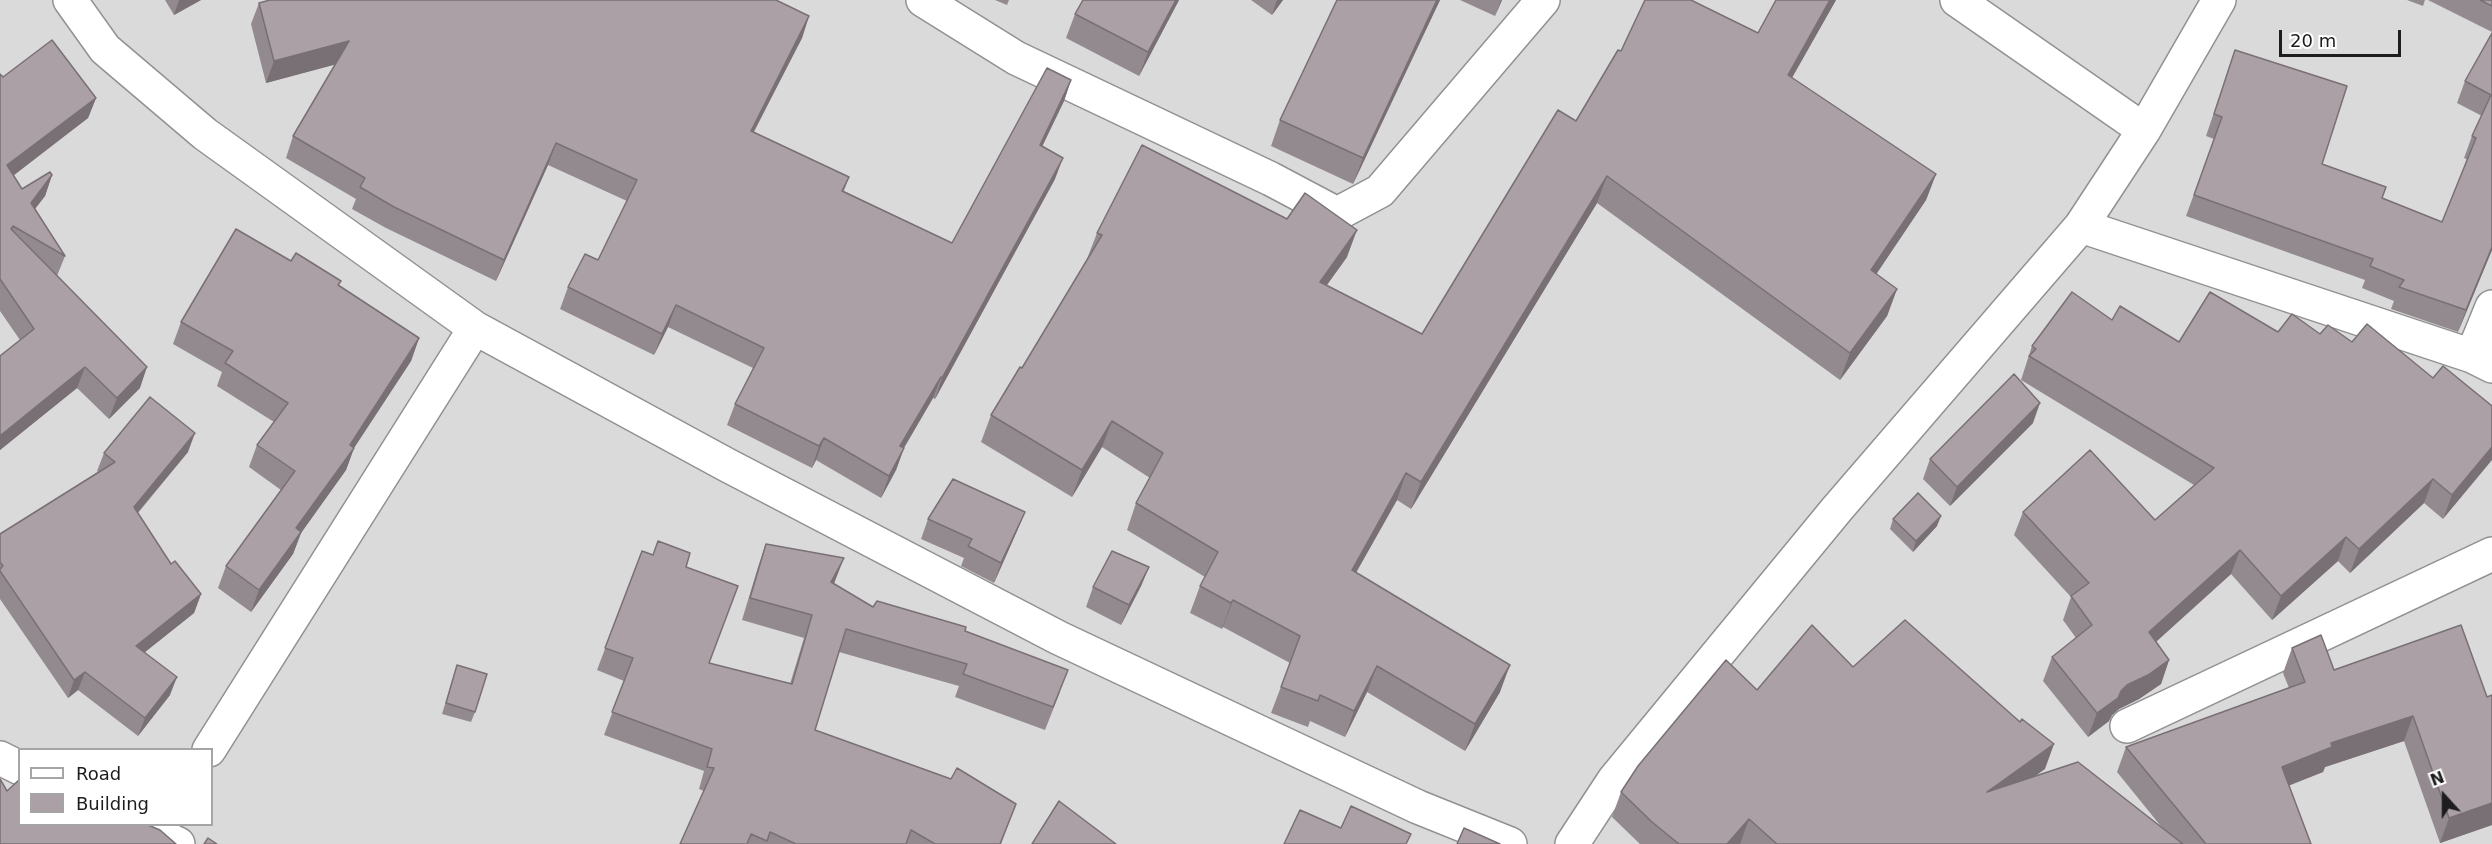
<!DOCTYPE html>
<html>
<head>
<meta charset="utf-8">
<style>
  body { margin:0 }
  #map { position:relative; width:2492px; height:844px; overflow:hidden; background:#ede4e7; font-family:"DejaVu Sans",sans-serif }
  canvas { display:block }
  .legend { position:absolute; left:18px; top:748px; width:195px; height:78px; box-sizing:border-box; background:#fff; border:2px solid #a5a5a5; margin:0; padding:8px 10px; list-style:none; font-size:18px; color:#1d1d1d }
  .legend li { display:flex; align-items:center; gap:12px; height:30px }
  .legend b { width:30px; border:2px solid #a5a5a5 }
  .north { position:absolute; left:2414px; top:766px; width:60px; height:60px; -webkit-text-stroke:4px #fff; paint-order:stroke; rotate:339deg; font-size:16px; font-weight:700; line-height:24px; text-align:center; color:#1d1d1d }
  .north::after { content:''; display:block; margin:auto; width:21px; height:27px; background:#1d1d1d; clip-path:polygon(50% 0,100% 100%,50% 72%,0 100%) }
  .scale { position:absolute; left:2279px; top:30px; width:122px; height:27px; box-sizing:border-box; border:3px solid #1d1d1d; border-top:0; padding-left:8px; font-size:18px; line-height:21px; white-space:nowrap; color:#1d1d1d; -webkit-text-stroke:4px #fff; paint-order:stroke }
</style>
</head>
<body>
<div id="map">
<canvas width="2492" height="844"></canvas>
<ul class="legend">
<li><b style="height:8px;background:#fff"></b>Road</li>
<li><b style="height:16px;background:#aba0a6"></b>Building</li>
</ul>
<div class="north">N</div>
<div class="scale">20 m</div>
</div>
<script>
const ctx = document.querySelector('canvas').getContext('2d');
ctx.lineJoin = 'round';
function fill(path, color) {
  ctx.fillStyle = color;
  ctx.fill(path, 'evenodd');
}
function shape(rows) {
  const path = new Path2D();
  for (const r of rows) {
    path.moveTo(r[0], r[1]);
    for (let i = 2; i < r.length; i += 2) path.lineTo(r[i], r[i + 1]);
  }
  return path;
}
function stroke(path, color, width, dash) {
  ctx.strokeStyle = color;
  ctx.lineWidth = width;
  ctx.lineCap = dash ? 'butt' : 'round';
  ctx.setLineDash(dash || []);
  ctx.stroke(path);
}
fill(shape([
  [0,0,2492,0,2492,844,0,844],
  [20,750,212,750,212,824,20,824]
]), '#dbdadb');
const street = shape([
  [70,0,105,49,205,134,475,328,727,465,1059,638,1418,807,1510,844],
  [923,0,1016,58,1271,179,1337,214,1380,191,1543,0],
  [1957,0,2144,130],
  [2081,226,2472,356,2492,366],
  [2472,356,2492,307],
  [2127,726,2492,554],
  [209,750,475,328],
  [0,758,20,768],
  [137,824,178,844],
  [1572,844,1614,780,1837,509,2081,226,2144,130,2219,0]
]);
stroke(street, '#919191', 36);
stroke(street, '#fff', 33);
fill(shape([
  [165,0,201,0,174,15],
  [995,0,1009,0,1007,5],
  [1179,0,1139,76,1066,38,1075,14],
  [1251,0,1283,0,1272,15],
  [1337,0,1440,0,1353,184,1271,146,1280,120],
  [1460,0,1502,0,1495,16],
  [1836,0,1792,78,1936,174,1926,200,1876,274,1897,289,1887,316,1840,380,1597,203,1411,509,1397,500,1356,573,1500,692,1465,751,1367,692,1345,737,1310,721,1308,727,1271,713,1290,663,1223,627,1222,629,1190,613,1200,586,1205,577,1127,530,1136,503,1150,478,1102,447,1072,497,981,442,991,415,1022,368,1088,260,1087,259,1097,233,1347,257,1327,285,1422,334,1576,121,1621,51,1758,33],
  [2407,0,2425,0,2423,6],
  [2428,0,2492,0,2492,32],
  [259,3,809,16,802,38,754,132,849,177,844,191,952,243,1071,80,1064,101,1042,147,1055,179,935,399,933,398,904,448,896,470,881,498,816,460,812,468,727,425,735,404,753,368,668,327,654,355,560,309,568,287,598,260,627,201,548,165,496,281,386,228,352,209,356,199,286,158,293,136,336,64,266,83,251,24],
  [2492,33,2492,250,2458,332,2391,309,2394,301,2362,288,2365,280,2186,216,2214,139,2206,136,2235,50,2322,164,2382,198,2442,222,2468,160,2464,158,2472,136,2482,116,2457,103,2465,81],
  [0,74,3,77,96,98,88,118,13,175,22,189,52,175,45,196,35,209,65,256,57,276,140,388,109,419,77,388,0,450,0,356,20,340,0,311],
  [291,261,339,286,419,338,411,361,354,448,346,470,301,533,293,554,251,612,218,588,226,566,281,490,249,467,257,445,274,422,217,386,222,372,173,344,181,322],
  [2112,320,2179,342,2278,332,2320,334,2352,342,2433,378,2492,406,2443,519,2424,503,2350,573,2338,561,2272,620,2231,574,2156,642,2169,660,2161,684,2139,699,2119,709,2112,715,2109,721,2088,737,2043,681,2052,657,2076,638,2063,620,2071,597,2014,535,2023,512,2155,520,2194,485,2021,380,2032,346],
  [2033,423,1950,506,1923,479,1930,459],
  [188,452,138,513,171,564,201,594,194,613,145,652,170,695,138,736,78,690,68,698,0,599,0,534,98,472,97,471,104,453],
  [1025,512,1017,531,994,583,961,566,964,558,921,539,928,519],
  [1893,519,1937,526,1913,552,1890,529],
  [766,544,835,581,834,584,873,607,965,631,1060,692,1045,730,955,697,959,686,839,652,815,730,1016,804,1001,844,680,844,704,791,699,789,704,771,604,735,624,681,597,670,642,551,686,567,709,663,790,684,804,638,742,620,758,567],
  [1149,567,1141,586,1121,625,1086,607,1093,587],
  [2461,625,2492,825,2440,843,2404,741,2325,767,2323,772,2289,785,2311,844,1640,844,1612,817,1621,792,1757,690,1853,667,2045,769,2033,777,2164,830,2117,772,2126,747,2289,688,2283,673,2292,648,2334,670],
  [457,665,475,712,471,722,442,714]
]), '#938a8f');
fill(shape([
  [179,0,201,0,174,15],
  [1176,0,1179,0,1139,76,1148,52],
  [1277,0,1283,0,1272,15],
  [1437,0,1440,0,1353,184,1363,158],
  [1501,0,1502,0,1495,16],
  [1830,0,1836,0,1778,102,1788,75],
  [809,16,802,38,743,152,751,131],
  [349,41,341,63,266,83,274,61],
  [1071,80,1064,101,1032,167,1040,145],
  [96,98,88,118,0,186,7,165],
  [556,143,548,165,496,281,504,260],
  [1063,158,1055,179,935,399,942,378],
  [1936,174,1926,200,1861,297,1871,270],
  [52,175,45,196,23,224,31,203],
  [1607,176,1597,203,1411,509,1421,482],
  [1357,230,1347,257,1310,308,1320,282],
  [2492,247,2492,250,2458,332,2466,310],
  [1897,289,1887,316,1840,380,1850,353],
  [676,305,668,327,654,355,662,334],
  [419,338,411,361,352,451,354,448,346,470,301,533,293,554,251,612,259,590,296,528,350,445],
  [85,367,77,388,0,450,0,436],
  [147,367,140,388,109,419,117,398],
  [941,377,933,398,892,468,900,446],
  [2040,403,2033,423,1950,506,1957,487],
  [1112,421,1102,447,1072,497,1082,470],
  [195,433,188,452,127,525,134,507],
  [824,438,816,460,812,468,819,446],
  [2492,447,2492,460,2443,519,2452,495],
  [904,448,896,470,881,498,889,476],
  [1406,473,1397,500,1342,597,1352,570],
  [2433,479,2424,503,2350,573,2359,549],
  [1025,512,1017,531,994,583,1001,563],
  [1941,516,1937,526,1913,552,1916,541],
  [2346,537,2338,561,2272,620,2281,596],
  [2240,550,2231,574,2140,656,2149,632],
  [844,558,835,581,822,605,831,582],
  [1149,567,1141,586,1121,625,1129,605],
  [201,594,194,613,130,664,136,646],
  [1233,600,1223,627,1222,629,1231,603],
  [2169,660,2161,684,2139,699,2119,709,2112,715,2109,721,2088,737,2097,713,2127,685],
  [1510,665,1500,692,1465,751,1475,724],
  [1377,666,1367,692,1345,737,1354,711],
  [85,672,78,690,68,698,74,680],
  [177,677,170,695,138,736,145,718],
  [2413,716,2404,741,2325,767,2323,772,2273,792,2282,767,2331,743],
  [2054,744,2045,769,1978,817,1987,792],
  [2492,803,2492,825,2440,843,2449,818],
  [1749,819,1740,844,1727,844]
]), '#787074');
const building = shape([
  [270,0,776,0,809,16,751,131,849,177,842,191,952,243,1047,68,1071,80,1040,145,1063,158,942,378,941,377,900,446,904,448,889,476,824,438,819,446,735,404,764,348,676,305,662,334,568,287,585,254,598,260,637,180,556,143,504,260,394,207,360,187,365,178,293,136,349,41,274,61,259,3,270,0],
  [1083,0,1176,0,1148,52,1075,14,1083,0],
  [1337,0,1437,0,1363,158,1280,120,1337,0],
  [1645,0,1691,0,1758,33,1776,0,1830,0,1788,75,1936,174,1871,270,1897,289,1850,353,1607,176,1421,482,1406,473,1352,570,1510,665,1475,724,1377,666,1354,711,1320,695,1318,701,1281,687,1300,636,1233,600,1231,603,1200,586,1218,552,1136,503,1163,453,1112,421,1082,470,991,415,1020,367,1022,368,1102,235,1097,233,1142,145,1287,219,1305,193,1357,230,1320,282,1422,334,1558,110,1576,121,1618,50,1621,51,1645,0],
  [2480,0,2492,0,2492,6,2480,0],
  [2492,33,2492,247,2466,310,2399,287,2404,280,2370,266,2373,259,2194,195,2222,117,2214,114,2235,50,2347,86,2322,164,2386,187,2382,198,2442,222,2476,138,2472,136,2491,95,2465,81,2492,33],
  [52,40,96,98,7,165,22,189,50,172,52,175,31,203,65,256,13,226,11,229,147,367,117,398,85,367,0,436,0,356,34,329,0,279,0,74,3,77,52,40],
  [236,229,291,261,296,253,341,281,338,285,419,338,350,445,354,448,296,528,301,532,259,590,226,566,295,471,257,445,288,403,225,363,233,351,181,322,236,229],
  [2072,292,2112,320,2120,306,2179,342,2210,292,2278,332,2292,314,2320,334,2328,325,2352,342,2367,324,2433,378,2443,366,2492,406,2492,447,2452,495,2433,479,2359,549,2346,537,2281,596,2240,550,2149,632,2169,660,2148,675,2127,685,2121,691,2118,698,2097,713,2052,657,2092,625,2071,596,2089,583,2023,512,2090,450,2155,520,2214,468,2029,356,2036,349,2032,346,2072,292],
  [2014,374,2040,403,1957,487,1930,459,2014,374],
  [150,397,195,433,134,507,171,564,175,561,201,594,136,646,177,677,145,718,85,672,74,680,0,571,0,569,3,566,0,562,0,534,115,462,104,453,150,397],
  [953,479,1025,512,1001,563,968,546,972,539,928,519,953,479],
  [1918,493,1941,516,1916,541,1893,519,1918,493],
  [658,541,690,553,686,567,738,586,709,663,792,684,812,615,750,598,766,544,844,558,831,582,873,607,877,601,966,627,965,631,1068,670,1053,707,963,674,967,664,846,629,815,730,951,779,957,768,1016,804,1000,844,935,844,911,830,906,844,796,844,770,832,767,841,751,834,747,844,680,844,714,768,707,767,712,749,612,712,633,658,605,648,642,551,653,555,658,541],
  [1112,551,1149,567,1129,605,1093,587,1112,551],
  [1905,620,2020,722,2022,719,2054,744,1987,792,2078,762,2183,844,1777,844,1749,819,1727,844,1679,844,1652,822,1621,792,1638,766,1726,660,1757,690,1812,625,1853,667,1905,620],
  [2461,625,2487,697,2492,695,2492,803,2449,818,2413,716,2331,743,2332,747,2282,767,2311,844,2206,844,2126,747,2305,682,2292,648,2321,635,2334,670,2461,625],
  [457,665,487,674,475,712,446,703,457,665],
  [0,779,7,791,20,779,20,825,148,825,160,830,176,844,0,844,0,779],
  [1059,801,1116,844,1032,844,1059,801],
  [1351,806,1411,834,1406,844,1284,844,1300,810,1341,828,1351,806],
  [1464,828,1500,844,1457,844,1464,828],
  [208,838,217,844,204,844,208,838]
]);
fill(building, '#aba0a6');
stroke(building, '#787074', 1.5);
</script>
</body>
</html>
